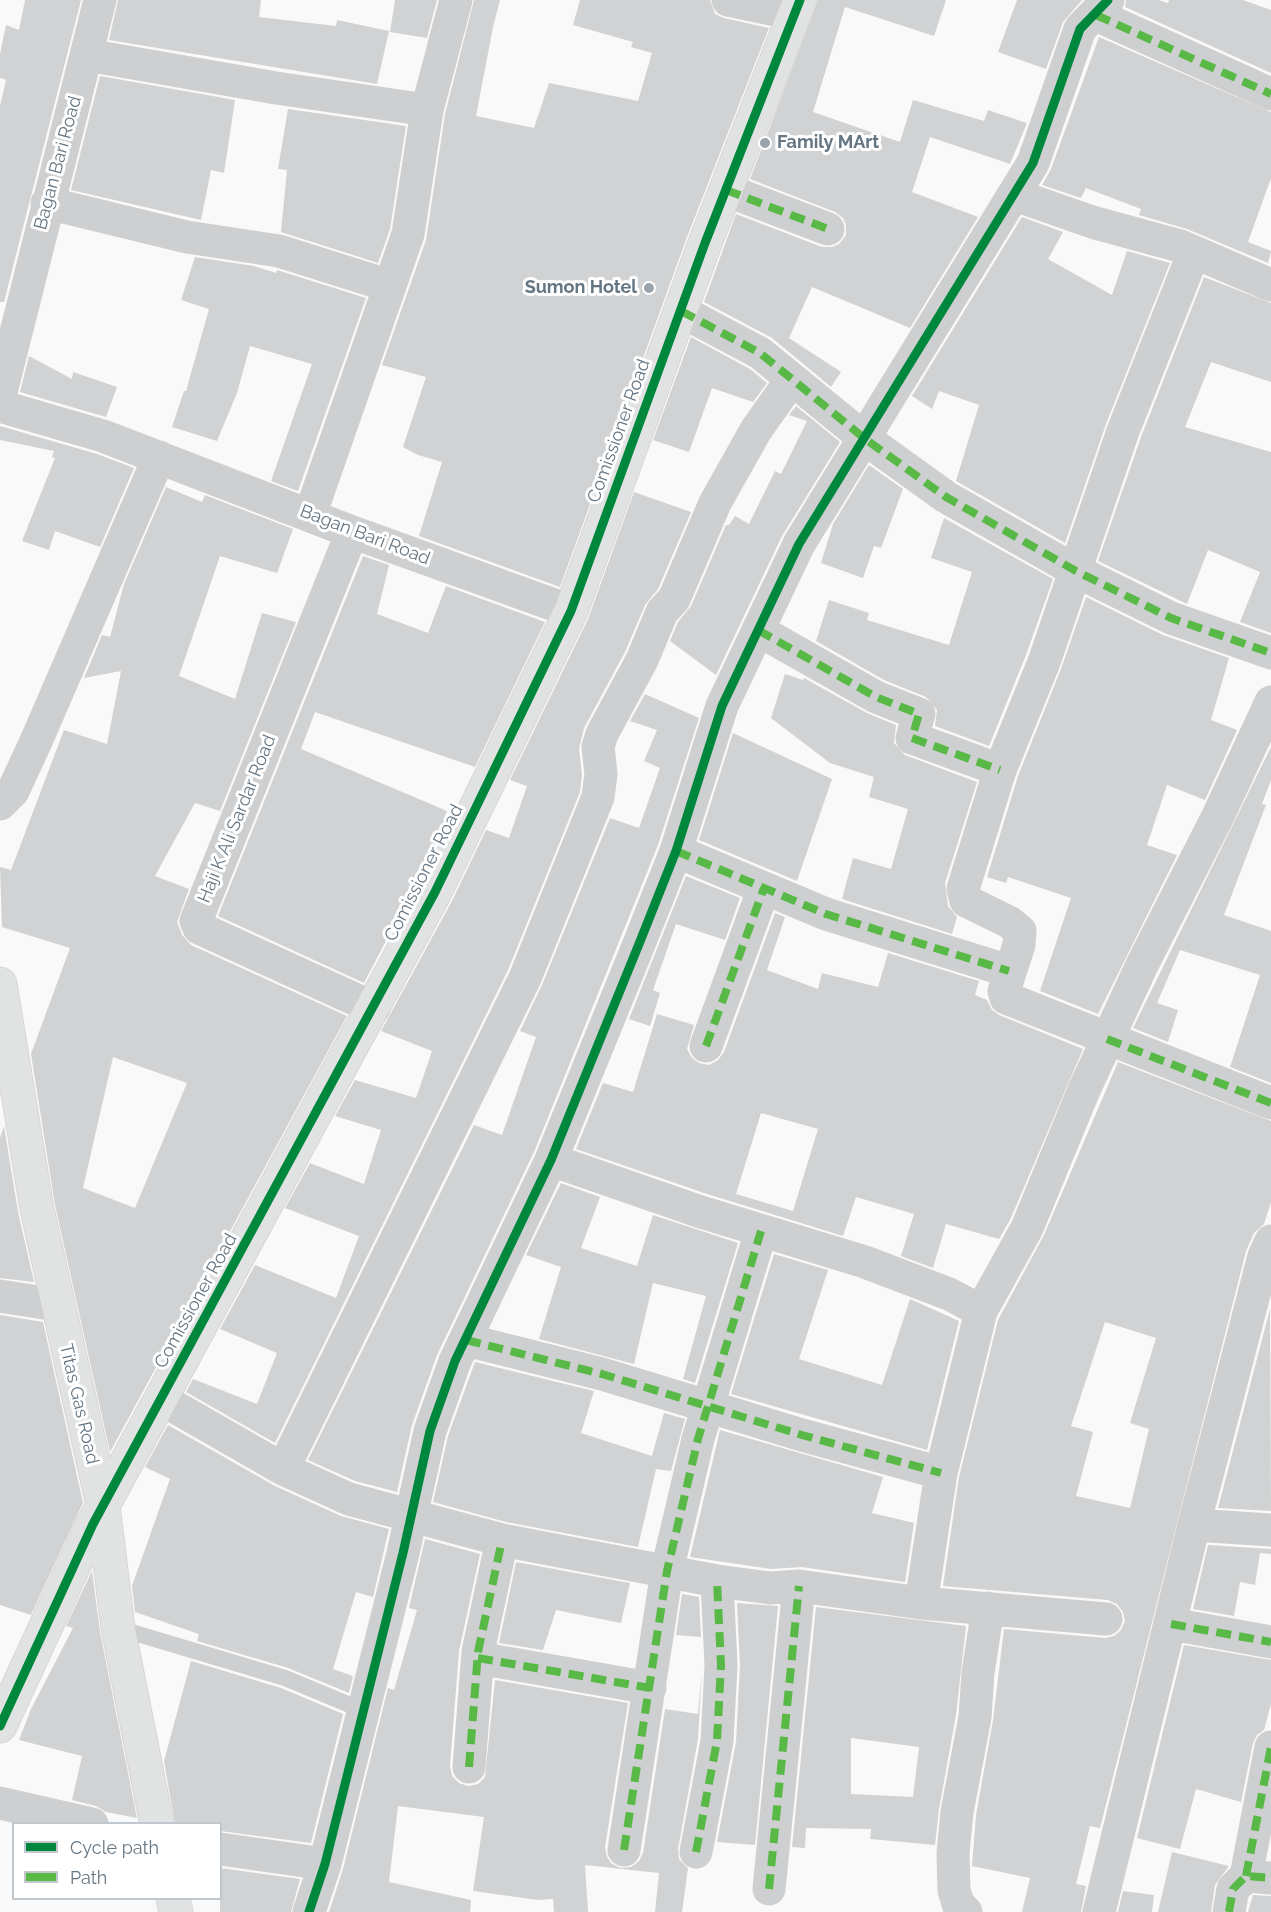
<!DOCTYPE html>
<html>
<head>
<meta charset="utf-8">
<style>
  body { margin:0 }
  #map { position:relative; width:1271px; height:1912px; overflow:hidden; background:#f9f9f9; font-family:Raleway,sans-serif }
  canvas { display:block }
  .legend { position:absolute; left:12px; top:1822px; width:210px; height:78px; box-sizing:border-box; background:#fff; border:2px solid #c1c8cd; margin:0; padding:8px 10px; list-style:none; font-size:18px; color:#657683 }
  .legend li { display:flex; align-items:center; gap:12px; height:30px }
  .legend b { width:30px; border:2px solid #c1c8cd }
</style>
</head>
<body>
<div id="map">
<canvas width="1271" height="1912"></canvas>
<ul class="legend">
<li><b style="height:8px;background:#00873e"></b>Cycle path</li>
<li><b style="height:8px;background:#58b947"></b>Path</li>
</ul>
</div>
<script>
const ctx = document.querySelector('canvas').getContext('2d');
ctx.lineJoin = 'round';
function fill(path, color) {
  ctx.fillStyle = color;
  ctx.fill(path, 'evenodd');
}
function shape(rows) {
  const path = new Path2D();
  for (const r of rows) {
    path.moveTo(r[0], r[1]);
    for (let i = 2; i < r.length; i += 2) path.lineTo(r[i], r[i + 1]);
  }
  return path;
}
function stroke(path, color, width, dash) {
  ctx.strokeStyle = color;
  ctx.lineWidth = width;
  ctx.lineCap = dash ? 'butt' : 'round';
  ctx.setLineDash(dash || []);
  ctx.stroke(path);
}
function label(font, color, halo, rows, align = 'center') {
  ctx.font = font + ' Raleway,sans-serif';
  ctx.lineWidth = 6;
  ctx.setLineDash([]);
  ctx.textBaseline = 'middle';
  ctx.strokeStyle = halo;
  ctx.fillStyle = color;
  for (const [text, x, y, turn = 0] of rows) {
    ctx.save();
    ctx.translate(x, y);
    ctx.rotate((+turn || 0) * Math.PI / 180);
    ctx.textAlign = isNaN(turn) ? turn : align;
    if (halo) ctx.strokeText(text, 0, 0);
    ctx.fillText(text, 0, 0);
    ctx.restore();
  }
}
fill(shape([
  [25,0,81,0,4,302,0,302,0,106,6,80,0,78,0,54,6,25,19,30],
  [118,0,261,0,259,17,336,26,337,20,389,31,377,84,109,40],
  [395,0,437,0,427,38,390,32],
  [474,0,500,0,493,27,476,116,534,128,549,83,638,101,652,53,631,47,633,42,573,25,580,0,710,0,715,14,724,18,769,28,687,237,560,587,419,536,442,462,418,455,403,447,426,377,382,365,426,240,445,114],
  [818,0,946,0,934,36,845,7,813,112,900,142,913,100,984,121,988,110,1027,123,1010,164,930,137,912,192,978,217,910,328,812,287,789,338,841,372,831,387,772,338,704,302,736,214,822,247,832,247,839,244,846,235,846,225,843,218,835,212,750,179],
  [1017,0,1082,0,1063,22,1046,69,998,52],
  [1126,0,1158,0,1168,3,1169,0,1243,0,1271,10,1271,73,1125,7],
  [1099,37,1271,112,1271,178,1248,242,1271,251,1268,263,1187,229,1139,215,1141,209,1086,188,1081,198,1042,185,1051,169],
  [100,76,235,100,224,173,211,170,201,220,71,190],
  [288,109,406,126,390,229,378,263,281,232,287,170,278,169],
  [1022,217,1063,232,1048,259,1112,295,1127,251,1170,263,1106,424,1065,543,956,481,979,405,939,391,932,409,912,396],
  [195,257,254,266,276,273,277,270,366,298,298,491,271,481,312,364,250,346,237,393,217,441,172,427,184,391,186,391,209,309,181,300],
  [1204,277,1271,303,1271,382,1211,362,1185,427,1271,452,1271,633,1240,622,1260,572,1208,550,1187,604,1098,561,1141,437],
  [691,337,750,369,767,383,753,402,712,388,689,452,653,440],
  [29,356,72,379,73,372,117,387,106,417,20,392],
  [796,406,840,442,782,536,716,675,670,641,678,622,691,606,726,525,729,525,735,516,749,524,775,471,781,474,807,421,789,415],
  [0,426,97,454,134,468,100,547,55,531,49,550,22,541,55,458,52,457,54,451,0,440],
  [869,465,903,489,881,548,874,546,863,578,821,563,833,524],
  [166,487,202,502,205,495,293,529,277,573,220,556,179,676,235,699,262,613,296,622,220,811,195,803,155,876,189,889,177,922,182,935,191,945,347,1016,110,1452,55,1205,31,1054,70,948,2,927,0,867,11,870,64,730,107,744,121,671,84,678,102,635,110,637,124,584],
  [113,1057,187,1083,135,1208,83,1188],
  [634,492,691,512,658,589,645,605,625,652,584,728,579,749,582,774,580,792,508,970,275,1443,186,1392,193,1379,257,1404,277,1353,220,1329,255,1265,336,1298,359,1236,285,1208,310,1163,364,1184,381,1130,335,1116,355,1080,416,1098,432,1051,381,1031,452,901,486,830,509,838,527,786,510,780,588,619],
  [944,518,1053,579,1026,655,989,746,935,726,937,710,926,697,884,680,816,641,829,600,869,613,867,620,949,645,972,572,931,558],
  [363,556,389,565,377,614,428,633,446,586,545,622,475,767,315,712,301,749,447,811,445,816,450,818,364,983,218,916],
  [1086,597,1163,635,1229,658,1211,720,1237,730,1205,800,1167,785,1147,845,1177,855,1098,1014,1040,991,1071,898,1008,877,1006,883,987,877,1018,776,1061,669],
  [785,674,803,680,804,678,867,713,896,725,894,743,905,755,977,782,945,883,948,906,957,917,952,934,842,899,853,858,891,869,908,809,869,797,874,777,830,763,771,718],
  [645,694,699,718,658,845,534,1152,437,1355,412,1425,397,1492,355,1481,308,1460,474,1125,502,1135,536,1037,520,1031,542,985,610,818,639,828,660,768,644,761,657,730,630,721],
  [733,733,832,779,797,881,699,840],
  [1271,747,1271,780,1262,804,1266,805,1224,915,1271,931,1271,1083,1230,1067,1260,975,1180,950,1157,1003,1178,1010,1168,1042,1133,1028],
  [686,876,740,898,725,940,676,924,653,990,660,993,650,1026,629,1019],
  [775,913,785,917,767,970,818,989,822,973,878,987,888,953,979,981,975,995,987,1000,992,1010,999,1015,1083,1049,1010,1220,999,1239,946,1224,933,1268,901,1256,914,1214,856,1197,843,1236,707,1194,576,1149,603,1083,633,1092,657,1014,694,1025,687,1049,692,1058,699,1063,709,1065,718,1060,724,1052],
  [761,1113,818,1129,793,1211,736,1194],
  [1118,1062,1271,1121,1271,1202,1264,1224,1254,1233,1246,1251,1100,1828,1090,1826,1076,1884,1086,1886,1081,1912,1022,1912,1030,1878,972,1866,976,1815,993,1720,1004,1629,1105,1638,1114,1636,1121,1630,1125,1621,1123,1612,1117,1604,1108,1600,943,1586,959,1477,998,1320,1044,1235],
  [1105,1322,1156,1338,1130,1423,1149,1429,1130,1508,1076,1496,1093,1432,1071,1426],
  [4,1126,18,1212,34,1282,0,1278,0,1138],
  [561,1183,600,1197,581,1248,637,1266,653,1215,738,1243,695,1383,683,1379,706,1296,653,1283,634,1364,539,1339,561,1267,526,1255],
  [774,1254,828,1270,799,1359,882,1385,910,1299,959,1321,927,1450,731,1394],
  [1270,1309,1271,1511,1218,1508],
  [0,1315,43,1322,83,1503,31,1615,0,1605],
  [475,1362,594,1391,581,1433,652,1456,664,1413,685,1419,671,1471,656,1469,638,1547,506,1522,433,1502,448,1436],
  [168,1425,275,1486,341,1516,389,1529,373,1597,356,1592,333,1669,353,1676,349,1693,288,1668,197,1641,199,1634,135,1612,132,1586,170,1479,145,1467],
  [720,1430,883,1477,872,1513,914,1523,905,1582,802,1567,771,1569,690,1557],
  [425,1539,480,1554,459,1651,450,1766,452,1776,459,1783,468,1786,478,1784,485,1777,495,1680,628,1703,605,1847,607,1857,612,1864,621,1868,631,1867,639,1861,643,1853,665,1709,698,1714,702,1669,698,1739,678,1849,679,1859,688,1868,682,1912,655,1912,659,1873,585,1865,588,1912,554,1912,553,1899,538,1900,473,1891,484,1817,398,1806,389,1882,471,1900,470,1912,329,1912,343,1869,388,1688,394,1690,417,1610,409,1608],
  [1208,1545,1271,1549,1271,1554,1260,1553,1255,1585,1240,1582,1234,1616,1193,1609],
  [516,1562,630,1583,621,1623,556,1610,543,1650,499,1643],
  [92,1571,100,1632,137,1818,106,1812,96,1806,72,1800,82,1756,19,1740,31,1709,73,1628,66,1626],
  [682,1594,699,1597,701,1637,676,1635],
  [737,1603,778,1606,755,1845,717,1842,736,1742,740,1666],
  [816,1607,966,1626,956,1715,939,1809,935,1845,870,1839,871,1829,806,1828,805,1848,792,1847],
  [851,1738,919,1747,913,1797,851,1794],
  [1184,1645,1271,1660,1271,1704,1264,1730,1257,1735,1253,1743,1241,1802,1196,1789,1180,1849,1137,1838],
  [191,1661,281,1688,343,1714,311,1843,220,1831,220,1824,175,1824,164,1761],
  [1172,1852,1229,1866,1215,1885,1211,1912,1158,1912],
  [220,1868,300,1879,291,1912,220,1912],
  [1123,1891,1154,1895,1152,1912,1118,1912],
  [1253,1895,1271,1896,1271,1912,1248,1912]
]), '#d0d2d3');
const secondary = shape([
  [0,984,37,1209,103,1505,118,1628,157,1824],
  [0,1726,93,1524,435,892,571,611,705,243,800,0],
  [173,1898,176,1912]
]);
stroke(secondary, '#d5d6d7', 35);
stroke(shape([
  [118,1628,285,1678,362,1710]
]), '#cecfd0', 16);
stroke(shape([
  [728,0,795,14],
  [1096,15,1271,94],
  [87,55,276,88,427,110],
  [726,190,828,229],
  [1015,195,1092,222,1180,246,1271,285],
  [47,203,187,237,279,251,390,286],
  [1194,252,1123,431,1044,662,1000,770,963,889,966,901,1009,922,1020,931,1019,945,1004,991,1006,998,1271,1103],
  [681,311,760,353,864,438,946,497,1076,571,1171,618,1271,653],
  [0,396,100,0],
  [0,406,103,436,352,532,571,611],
  [310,515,408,234,427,110,456,0],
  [352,532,196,921,199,928,374,1008],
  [758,630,876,697,919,714,912,738,1000,770],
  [0,804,13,791,37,739,159,457],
  [676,851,826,914,1009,971],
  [706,1046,764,888],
  [551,1160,701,1212,865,1262,949,1294,981,1311],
  [0,1296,57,1305],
  [466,1340,602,1374,802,1435,941,1473],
  [161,1399,283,1469,349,1499,502,1540,717,1581,770,1588,799,1586,921,1603,1106,1619],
  [283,1469,525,978,598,797,601,774,598,747,602,734,642,660,662,612,674,599,715,503,756,430,792,379],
  [1194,1525,1271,1530],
  [921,1603,941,1473,981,1311,1027,1228,1084,1090,1142,965,1219,814,1271,702],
  [1171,1624,1271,1642],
  [478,1658,650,1688],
  [469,1767,478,1652,502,1540],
  [0,1803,92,1824],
  [220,1849,325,1864],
  [624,1850,667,1571,698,1439,761,1231],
  [696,1852,717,1741,721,1665,717,1581],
  [1246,1876,1271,1747],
  [769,1889,799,1586],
  [309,1912,325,1864,403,1553,430,1431,455,1361,551,1160,639,944,676,851,722,706,799,544,1033,163,1080,29,1108,0],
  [966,1912,958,1904,954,1890,953,1853,957,1812,975,1717,978,1673,988,1608],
  [1099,1912,1194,1525,1264,1256,1271,1241],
  [1229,1912,1233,1889,1246,1876,1271,1878]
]), '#cecfd0', 33);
stroke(secondary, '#e1e2e2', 33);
stroke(shape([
  [1096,15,1271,94],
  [726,190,828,229],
  [681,311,760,353,864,438,946,497,1076,571,1171,618,1271,653],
  [758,630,876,697,919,714,912,738,1000,770],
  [676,851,826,914,1009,971],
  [1107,1039,1271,1103],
  [706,1046,764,888],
  [466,1340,602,1374,802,1435,941,1473],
  [1171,1624,1271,1642],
  [478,1658,650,1688],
  [469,1767,478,1652,502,1540],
  [624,1850,667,1571,698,1439,761,1231],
  [696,1852,717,1741,721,1665,717,1581],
  [1246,1876,1271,1747],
  [769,1889,799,1586],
  [1229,1912,1233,1889,1246,1876,1271,1878]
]), '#58b947', 8, [15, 8]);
stroke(shape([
  [0,1726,93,1524,435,892,571,611,705,243,800,0],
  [309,1912,325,1864,403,1553,430,1431,455,1361,551,1160,639,944,676,851,722,706,799,544,1033,163,1080,29,1108,0]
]), '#00873e', 9);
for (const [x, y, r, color] of [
  [765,143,6,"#99a4ac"],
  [649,288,6,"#99a4ac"]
]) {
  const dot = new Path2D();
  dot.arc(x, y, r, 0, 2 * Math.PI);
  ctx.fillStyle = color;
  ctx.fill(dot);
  stroke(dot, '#fff', 2);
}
label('bold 18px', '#657683', '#fff', [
  ["Family MArt",777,143],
  ["Sumon Hotel",637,288,"right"]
], 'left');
label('18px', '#657683', '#fff', [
  ["Bagan Bari Road",58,163,-75],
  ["Comissioner Road",619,431,-70],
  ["Bagan Bari Road",365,535,21],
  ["Haji K Ali Sardar Road",237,819,-68],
  ["Comissioner Road",424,873,-63],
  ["Comissioner Road",196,1301,-61],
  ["Titas Gas Road",79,1404,77]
]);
</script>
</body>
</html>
